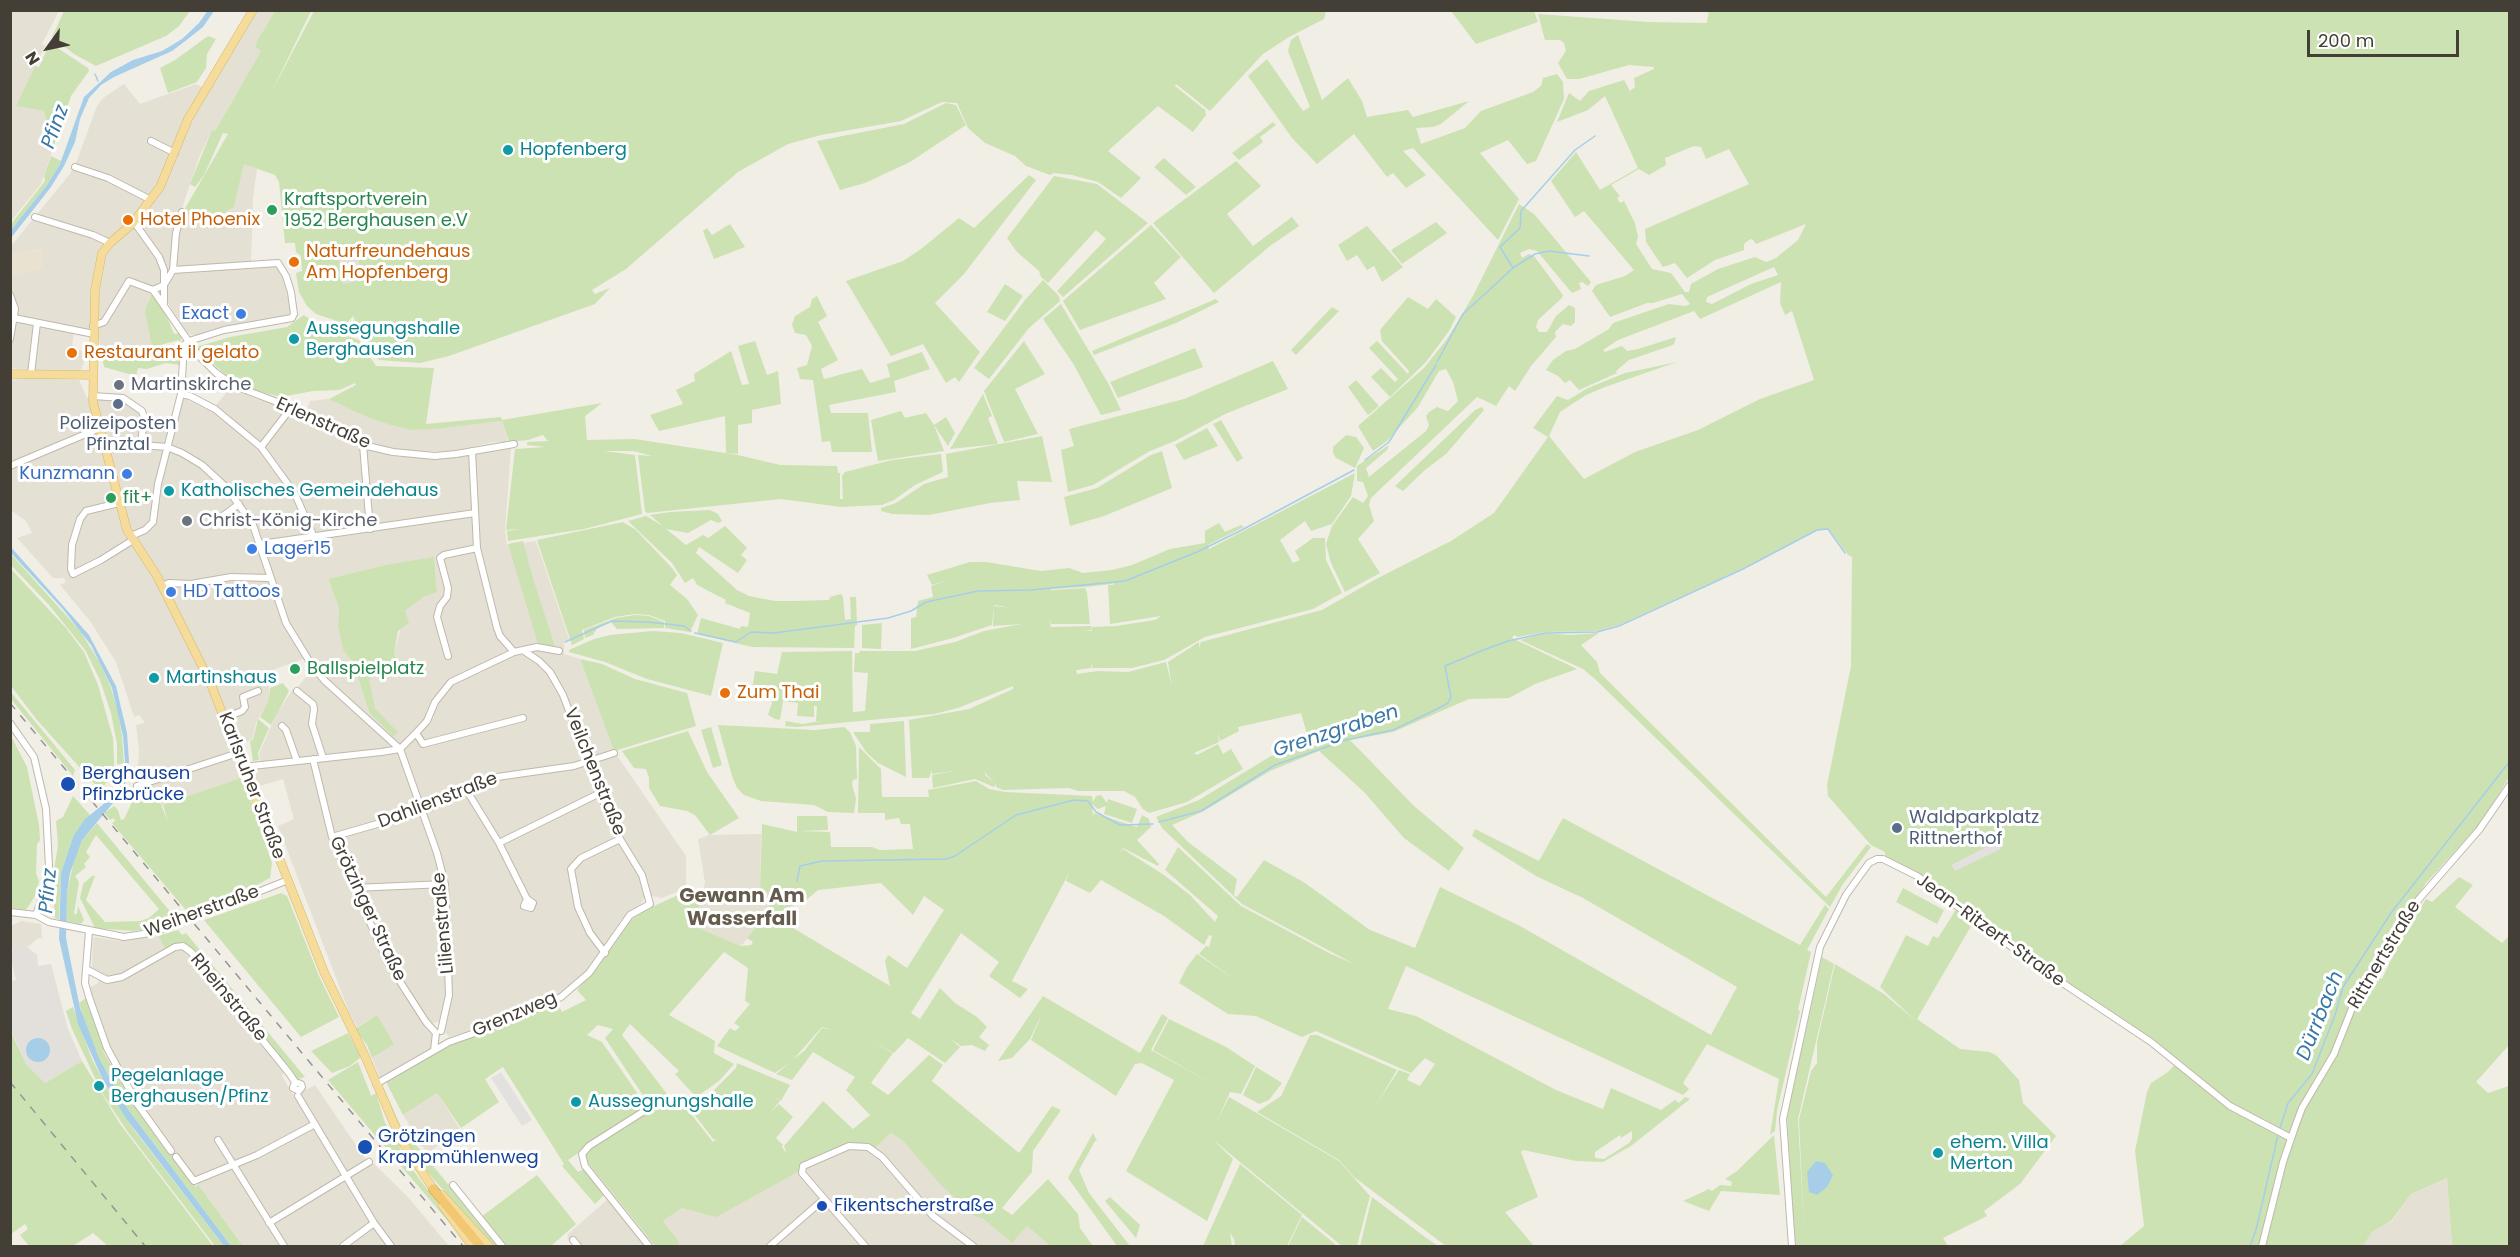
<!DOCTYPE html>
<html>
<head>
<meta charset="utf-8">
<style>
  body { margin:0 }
  #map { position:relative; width:2520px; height:1257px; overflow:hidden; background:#f1eee6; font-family:Poppins,sans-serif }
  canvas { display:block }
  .frame { position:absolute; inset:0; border:12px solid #433e36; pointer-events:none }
  .north { position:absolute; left:18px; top:18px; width:60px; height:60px; -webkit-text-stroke:4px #fff; paint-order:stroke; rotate:237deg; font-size:16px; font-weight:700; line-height:24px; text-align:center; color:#433e36 }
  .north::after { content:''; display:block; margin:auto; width:21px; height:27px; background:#433e36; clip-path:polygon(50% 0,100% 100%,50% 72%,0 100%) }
  .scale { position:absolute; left:2307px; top:30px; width:152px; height:27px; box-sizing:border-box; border:3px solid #433e36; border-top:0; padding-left:8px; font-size:18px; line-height:21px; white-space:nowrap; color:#433e36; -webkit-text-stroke:4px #fff; paint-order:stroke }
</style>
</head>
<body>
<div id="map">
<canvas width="2520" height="1257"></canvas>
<div class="frame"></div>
<div class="north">N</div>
<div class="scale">200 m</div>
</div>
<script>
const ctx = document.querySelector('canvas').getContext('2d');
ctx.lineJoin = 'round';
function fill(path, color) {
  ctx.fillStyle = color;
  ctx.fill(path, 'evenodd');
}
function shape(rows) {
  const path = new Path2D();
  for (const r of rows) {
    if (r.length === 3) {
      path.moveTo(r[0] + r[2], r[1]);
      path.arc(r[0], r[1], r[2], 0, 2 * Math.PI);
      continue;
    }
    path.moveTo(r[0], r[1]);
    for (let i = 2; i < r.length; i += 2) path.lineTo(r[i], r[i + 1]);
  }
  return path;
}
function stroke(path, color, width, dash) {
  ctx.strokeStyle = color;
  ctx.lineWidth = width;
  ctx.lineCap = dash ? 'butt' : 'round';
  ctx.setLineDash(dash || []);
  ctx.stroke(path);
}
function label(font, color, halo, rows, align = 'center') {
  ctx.font = font + ' Poppins,sans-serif';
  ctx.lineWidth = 6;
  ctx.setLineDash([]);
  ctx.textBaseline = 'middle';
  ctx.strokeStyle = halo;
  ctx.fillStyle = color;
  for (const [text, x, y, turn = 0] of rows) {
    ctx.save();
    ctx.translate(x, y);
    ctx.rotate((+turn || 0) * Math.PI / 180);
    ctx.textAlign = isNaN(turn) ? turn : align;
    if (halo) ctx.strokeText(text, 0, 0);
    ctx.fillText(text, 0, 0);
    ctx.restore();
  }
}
fill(shape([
  [11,11,59,11,42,44,45,46,16,106,44,111,53,148,41,184,11,221],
  [256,11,275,11,257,41,255,47,261,51,215,131,212,130,198,160,180,214,223,223,225,212,234,207,244,163,257,169,253,198,251,267,279,266,291,307,289,315,213,329,195,336,187,333,168,303,168,283,152,293,148,302,155,361,102,357,98,333,74,328,72,349,84,351,84,363,80,371,57,373,11,368,11,277,43,267,43,249,11,254,11,246,69,175,76,163,97,106,103,98,124,84,140,104,196,84,207,90],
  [29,378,79,380,87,398,122,400,140,412,138,426,174,432,183,398,211,411,231,387,253,398,284,408,332,434,357,445,359,449,366,452,369,449,393,456,438,459,511,448,505,530,507,545,536,541,569,639,564,641,564,654,580,659,614,751,686,856,686,888,662,898,652,896,650,893,645,897,639,907,621,920,589,969,570,988,551,1000,500,1021,449,1037,444,1030,445,1022,439,1021,425,1026,433,1036,431,1048,380,1077,372,1058,393,1044,377,1015,357,1027,349,1012,278,826,294,819,283,779,256,787,250,771,261,768,259,754,277,713,293,689,295,691,305,678,318,669,309,657,275,669,269,686,269,699,256,723,252,740,231,746,243,777,161,806,150,775,137,779,139,750,136,725,145,723,139,715,134,717,116,662,90,621,60,585,66,582,64,578,53,578,17,538,32,533,26,521,11,510,11,380],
  [434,558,437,592,424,597,405,611,394,654,368,680,375,708,398,732,369,712,353,662,343,650,338,627,339,608,328,579,385,565],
  [328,399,340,402,364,416,413,430,502,421,508,442,493,442,451,452,395,450,375,445,339,430,306,413,310,401],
  [761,834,760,891,770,893,769,914,741,946,692,926,705,883,698,839,709,835],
  [21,921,41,924,42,938,37,939,28,947,25,945,11,949,11,926],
  [158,936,168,953,182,949,187,953,284,1072,282,1076,294,1096,315,1085,369,1164,372,1162,407,1196,449,1246,243,1246,141,1105,108,1045,89,988,98,983,99,975,92,967,93,939,95,937,119,941],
  [437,1093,460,1129,428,1153,413,1135,414,1132,403,1115],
  [891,1133,903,1141,939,1183,975,1217,982,1218,1012,1243,1027,1226,1050,1246,676,1246,680,1243,663,1221,682,1208,716,1216,798,1172,844,1150,857,1149,871,1152],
  [2447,1178,2452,1246,2363,1246,2372,1232,2392,1221,2411,1194],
  [608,1199,647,1246,575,1246,567,1238,568,1234]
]), '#e5e0d4');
fill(shape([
  [355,246,363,280,343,285,337,251],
  [25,945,37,955,38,966,51,964,68,1029,82,1061,45,1083,26,1064,11,1030,11,982,16,980,11,958,13,948]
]), '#e3e0db');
fill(shape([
  [43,249,43,267,11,277,11,254]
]), '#e9e2d1');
fill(shape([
  [1709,10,2509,11,2509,777,2482,822,2426,883,2382,953,2368,971,2382,979,2402,937,2426,899,2432,902,2459,877,2473,885,2455,907,2502,943,2509,936,2509,1045,2476,1082,2488,1093,2509,1086,2509,1246,2452,1246,2447,1178,2411,1194,2391,1221,2372,1232,2363,1246,2120,1246,2144,1226,2135,1151,2147,1092,2151,1083,2168,1072,2178,1061,2065,982,1929,882,1885,856,1885,852,1871,845,1828,796,1827,785,1851,666,1852,557,1848,555,1829,529,1817,530,1742,569,1619,625,1597,631,1545,632,1518,637,1514,635,1512,638,1577,669,1535,684,1509,698,1469,699,1393,732,1350,740,1414,806,1464,848,1449,871,1404,838,1364,792,1319,751,1270,771,1204,811,1172,825,1188,842,1237,879,1234,895,1237,897,1264,860,1305,883,1370,930,1415,948,1440,887,1520,926,1711,1035,1737,987,1583,898,1536,876,1472,836,1475,829,1539,861,1563,818,1800,945,1825,905,1829,909,1807,950,1811,952,1798,1010,1800,1011,1777,1111,1775,1131,1770,1135,1779,1079,1707,1044,1683,1083,1689,1089,1683,1095,1406,966,1388,1009,1416,1016,1556,1090,1603,1109,1611,1088,1661,1110,1675,1100,1679,1103,1685,1097,1690,1099,1631,1146,1603,1162,1576,1161,1523,1150,1521,1152,1538,1197,1505,1212,1534,1246,1446,1246,1354,1177,1339,1160,1257,1112,1281,1096,1310,1035,1317,1035,1397,1070,1376,1105,1399,1070,1410,1074,1407,1080,1420,1086,1435,1064,1425,1058,1411,1073,1316,1031,1302,1037,1256,1016,1228,1014,1179,983,1187,967,1197,954,1234,979,1199,954,1206,946,1209,947,1212,936,1209,935,1204,945,1164,916,1101,880,1090,893,1066,881,1069,873,1012,981,1028,989,1020,998,989,976,999,962,961,933,911,1013,920,1019,940,988,955,1003,977,1017,987,1027,979,1037,989,1045,985,1051,972,1045,961,1046,949,1038,960,1047,945,1063,908,1038,894,1053,867,1038,893,1053,871,1083,888,1095,929,1055,943,1065,932,1081,1019,1153,1052,1106,1061,1110,1033,1151,1032,1172,1002,1208,1012,1215,1048,1179,1078,1214,1080,1228,1093,1246,1050,1246,1027,1226,1012,1243,982,1218,975,1217,961,1204,939,1183,903,1141,891,1133,871,1152,857,1149,844,1150,798,1172,716,1217,682,1208,663,1221,680,1243,676,1246,655,1246,585,1159,584,1153,644,1111,677,1103,683,1104,713,1142,719,1137,714,1140,684,1101,708,1096,736,1068,737,1063,790,1085,781,1101,773,1096,780,1101,770,1113,779,1104,793,1117,776,1138,783,1145,782,1147,787,1154,784,1146,823,1101,853,1129,870,1115,846,1090,855,1077,813,1052,792,1080,776,1074,805,1050,822,1028,832,1030,822,1027,792,1061,775,1073,717,1046,730,1028,735,1031,740,1027,734,1023,750,1004,745,1001,748,968,724,952,669,1015,715,1041,714,1053,734,1064,719,1081,702,1093,695,1096,675,1074,679,1071,630,1024,622,1035,673,1102,650,1106,605,1038,613,1029,598,1025,587,1035,602,1042,646,1106,568,1160,578,1172,584,1169,604,1195,595,1204,562,1166,564,1164,503,1067,485,1079,499,1102,461,1128,437,1093,403,1115,386,1082,450,1044,557,1002,562,1012,586,1000,577,990,605,957,625,924,645,910,676,896,704,889,693,926,741,946,751,945,753,942,747,938,756,928,749,921,750,913,769,913,770,893,760,891,762,824,797,832,797,816,827,816,828,830,799,831,830,832,831,847,872,847,880,850,913,849,910,824,901,824,899,818,885,820,885,813,858,813,859,747,881,769,882,797,929,797,928,790,976,781,989,789,1005,792,1092,796,1093,802,1096,796,1101,795,1107,803,1108,799,1137,809,1132,823,1104,814,1106,806,1098,809,1092,804,1093,816,1094,813,1137,827,1142,815,1149,819,1151,827,1137,840,1159,864,1158,866,1123,848,1119,854,1123,849,1164,875,1190,895,1215,922,1218,916,1165,870,1178,847,1241,906,1331,954,1354,964,1242,904,1162,828,1156,817,1199,800,1271,756,1309,741,1301,713,1238,727,1239,731,1220,741,1218,732,1219,742,1194,753,1197,755,1218,744,1223,754,1231,749,1243,769,1187,802,1149,813,1143,809,1135,797,1124,791,1078,791,1069,788,1003,790,996,787,996,784,986,774,986,770,985,775,996,784,994,787,975,779,933,788,932,775,954,771,932,774,932,770,929,778,912,778,909,720,969,709,1013,689,1013,686,958,708,934,714,797,727,785,726,786,721,802,724,821,721,816,721,817,706,814,706,814,717,797,716,798,703,783,701,780,720,775,719,768,715,774,696,752,690,755,671,777,674,782,652,852,651,853,717,853,712,865,711,868,673,854,672,855,653,859,653,860,651,915,651,955,642,984,631,1022,624,993,626,994,606,1013,608,994,605,992,625,953,638,911,649,911,618,916,617,918,601,933,597,931,586,951,579,932,585,927,575,970,562,986,562,1041,571,1069,568,1083,573,1112,570,1132,565,1170,549,1205,543,1205,531,1219,523,1225,532,1241,525,1244,527,1208,545,1209,549,1355,473,1351,496,1332,524,1311,531,1305,521,1280,540,1293,563,1300,560,1295,551,1313,538,1325,538,1326,560,1342,593,1313,609,1205,637,1164,660,1132,668,1092,668,1091,662,1091,668,1076,670,1077,674,1098,671,1128,672,1166,662,1172,686,1168,662,1199,642,1199,648,1201,642,1322,610,1376,579,1451,541,1494,513,1548,437,1533,428,1557,396,1568,400,1588,388,1625,373,1677,362,1605,387,1586,395,1560,412,1549,436,1584,479,1635,452,1698,430,1760,399,1814,380,1792,311,1785,315,1780,303,1781,282,1700,319,1694,311,1618,340,1603,350,1605,352,1622,346,1627,351,1638,349,1676,337,1674,344,1670,346,1629,360,1616,371,1617,373,1579,390,1570,380,1565,383,1558,376,1546,370,1553,360,1566,351,1575,349,1609,329,1613,323,1669,304,1686,306,1690,304,1682,294,1653,303,1647,303,1610,317,1592,291,1596,285,1625,276,1634,270,1584,211,1575,217,1551,181,1576,152,1600,190,1638,168,1605,96,1588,110,1557,122,1569,93,1580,101,1589,91,1624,80,1630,91,1635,87,1634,78,1654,69,1654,67,1629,65,1579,79,1567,79,1558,63,1566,51,1564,43,1560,40,1545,40,1538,14,1648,22,1707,23],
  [1694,146,1701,147,1706,159,1729,149,1749,184,1645,229,1646,242,1663,267,1675,263,1687,278,1715,260,1744,250,1744,244,1749,240,1752,239,1756,244,1806,224,1798,240,1776,258,1766,262,1755,257,1718,269,1691,284,1689,292,1685,292,1671,273,1652,269,1636,244,1638,237,1635,223,1624,201,1620,203,1617,198,1620,196,1611,185,1639,169,1649,175,1666,165,1665,158],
  [1774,267,1778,275,1751,284,1712,304,1706,302,1707,297],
  [1051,582,1051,589,1085,587,1112,584,1113,582,1113,585,1108,585,1110,624,1161,616,1155,620,1116,626,1092,627,1092,631,1085,631,1092,630,1091,626,1051,627,1049,620,1051,624,1090,624,1087,593,1085,588,1051,590],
  [881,883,913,915,924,896,944,910,907,968,888,955,885,961,890,986,773,916,789,907,804,902,818,890],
  [1632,1131,1632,1139,1629,1143,1604,1159,1595,1158,1595,1152,1620,1135,1621,1138],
  [64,11,64,10,190,11,179,26,166,36,96,66,74,54,52,37],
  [275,11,311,11,271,93,314,11,1326,11,1324,19,1289,37,1263,54,1210,111,1176,84,1175,86,1205,110,1206,115,1193,132,1158,106,1108,151,1141,178,1121,198,1098,182,1072,175,1054,173,1050,175,1026,166,1015,156,985,143,968,128,957,103,942,102,901,121,821,135,788,144,738,172,626,269,592,290,595,294,610,288,595,304,449,356,420,363,379,360,359,330,353,316,346,324,316,314,307,306,299,292,296,273,302,271,301,256,296,252,295,243,285,243,279,182,275,175,244,164,234,207,225,212,220,228,203,228,202,217,185,215,183,212,228,134,223,133,204,175,195,187,190,184,212,130,215,131,261,51,255,47,257,41],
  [355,247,363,280,343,284,337,251],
  [1451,11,1534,11,1538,22,1476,44],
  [1298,35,1322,100,1348,78,1362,101,1367,117,1408,110,1413,117,1469,101,1441,124,1433,127,1416,128,1421,144,1465,128,1481,111,1533,92,1541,86,1543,78,1557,74,1563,82,1564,99,1536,161,1527,164,1508,140,1480,153,1519,199,1498,240,1413,148,1403,151,1426,175,1406,188,1393,173,1387,177,1354,134,1317,164,1292,138,1248,76,1267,59,1303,111,1310,107,1288,51,1291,40],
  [208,36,216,39,207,54,206,68,197,82,168,93,160,68,175,60],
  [50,43,88,68,89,71,71,96,53,148,44,111,16,106,35,66,39,67],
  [946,103,956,105,966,125,910,162,865,183,840,190,817,141,904,124],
  [1273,122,1276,125,1260,137,1263,142,1239,160,1232,153],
  [51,156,61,161,60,164,47,185,11,230,11,224,45,181,44,176],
  [1164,158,1196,187,1186,195,1154,167],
  [1236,161,1261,186,1227,214,1253,246,1292,217,1299,226,1270,246,1214,293,1153,223],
  [1029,175,1036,180,964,274,935,303,980,352,959,382,955,377,946,383,923,344,891,356,846,281,903,261,921,249,959,218,974,228],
  [1054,176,1097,184,1148,223,1063,297,1057,291,1106,239,1096,230,1048,283,1041,277,1039,271,1017,252,1007,238],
  [1519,204,1534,214,1591,282,1588,286,1582,282,1579,283,1581,289,1572,293,1537,251,1529,249,1520,253,1522,258,1529,254,1534,256,1563,295,1562,298,1538,320,1536,327,1539,332,1547,332,1556,316,1569,305,1575,308,1575,322,1571,326,1563,324,1555,332,1556,337,1531,366,1515,391,1509,386,1496,406,1477,397,1371,498,1369,505,1374,521,1358,539,1380,573,1345,592,1331,563,1326,544,1332,526,1353,497,1363,503,1368,496,1363,482,1357,481,1357,466,1389,445,1387,450,1366,468,1369,477,1426,431,1429,425,1426,416,1429,412,1437,407,1448,411,1458,401,1453,382,1446,369,1439,371,1418,407,1387,441,1373,451,1358,426,1424,368,1447,339,1473,296],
  [1436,222,1447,233,1402,264,1391,250],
  [730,224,745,247,714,259,703,231,707,228,712,235],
  [1151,225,1181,257,1154,283,1166,299,1080,330,1063,301],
  [1367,226,1403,267,1382,282,1374,266,1367,270,1357,255,1347,261,1338,245],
  [1043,280,1059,296,1060,301,1029,328,989,379,974,368,1025,300],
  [1005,284,1023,296,1005,321,987,312],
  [152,293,163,307,174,334,180,333,181,337,180,344,179,340,156,346,158,358,180,352,180,365,166,363,147,369,138,368,136,376,104,367,102,357,155,361,145,311],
  [817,296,827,316,818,322,838,360,821,369,824,379,862,369,870,383,890,377,887,364,922,352,930,369,894,381,896,392,829,405,831,413,868,413,872,452,832,452,830,441,822,442,813,380,800,379,797,368,807,365,812,346,806,335,795,333,792,325,795,316,810,307,812,299],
  [1408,297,1428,309,1436,299,1456,317,1449,331,1426,362,1390,397,1371,377,1381,368,1395,382,1398,379,1369,348,1377,341,1408,374,1409,371,1382,341,1380,330],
  [1216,299,1219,302,1176,323,1094,355,1092,351],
  [1061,304,1108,383,1121,410,1101,415,1074,365,1043,319],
  [1332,307,1339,311,1296,355,1291,350],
  [304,315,321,327,359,340,376,366,434,368,426,424,501,417,502,420,602,403,585,416,587,440,635,439,738,455,780,465,837,466,838,473,840,473,840,499,843,499,842,476,845,472,892,460,941,454,943,472,915,485,894,500,882,505,841,507,781,499,647,513,645,511,638,455,652,456,633,451,604,451,635,455,642,514,584,529,508,541,507,531,522,529,506,530,515,449,545,447,527,445,527,442,548,441,543,435,528,440,509,442,502,421,434,429,412,430,391,425,367,417,329,399,356,385,355,383,339,390,313,391,281,397,249,389,222,372,196,347,230,337,287,327],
  [755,341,767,375,778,371,781,404,752,410,752,423,738,425,738,454,726,453,725,416,659,431,650,415,683,404,676,390,695,381,694,374,731,351,742,385,749,384,738,346],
  [1024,341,1045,374,1015,389,1038,434,1004,442,984,391],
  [1195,348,1203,367,1118,398,1110,382],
  [1273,361,1288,389,1225,414,1175,441,1150,451,1093,485,1068,492,1061,450,1074,446,1069,429,1184,399],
  [1356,380,1379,406,1368,415,1348,387],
  [983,394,992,416,988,418,998,444,950,449],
  [1482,407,1484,410,1446,454,1425,470,1403,491,1395,486,1475,410],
  [901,411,905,418,926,413,934,425,946,417,955,433,948,446,934,425,944,451,878,461,871,420],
  [1221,420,1243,458,1237,462,1213,424],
  [1207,428,1218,446,1184,460,1175,445],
  [1346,435,1356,437,1364,448,1355,468,1336,458,1333,453,1333,447],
  [1042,436,1052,482,1017,481,1020,500,990,503,929,515,892,514,881,511,881,508,896,503,924,484,948,477,946,454],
  [1162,451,1172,488,1104,516,1070,526,1064,497,1097,488,1151,455],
  [710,510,718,514,722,521,718,523,711,520,688,533,666,529,686,545,703,535,708,538,725,526,747,548,741,555,747,560,738,573,699,547,696,553,737,590,749,596,775,601,796,601,829,600,830,597,841,594,843,597,845,620,851,619,850,597,856,597,857,625,855,626,854,648,752,647,697,634,701,618,740,629,741,626,748,627,750,613,725,603,726,600,697,585,693,578,685,583,672,563,628,521,646,516,663,526,650,515,670,512],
  [623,522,636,530,672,568,677,575,670,585,687,599,698,615,690,632,665,628,665,621,649,615,634,614,615,617,582,630,584,639,572,645,537,540],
  [523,541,532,575,555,647,538,644,508,544],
  [10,553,81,632,101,665,111,688,118,712,122,736,124,764,117,764,117,744,111,713,100,680,85,650,49,605,11,565],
  [434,557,437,592,424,597,405,611,409,623,398,631,394,654,397,662,388,672,381,667,369,680,375,708,398,732,393,736,369,712,353,662,343,650,338,627,339,608,328,579,385,565],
  [11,569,66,628,84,652,98,685,113,738,114,760,114,769,101,791,37,720,11,686],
  [635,615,649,616,664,622,664,628,617,629,610,621,598,627,593,635,585,638,584,630,616,618],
  [882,623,881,649,862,648,862,625],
  [653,631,681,633,723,643,711,696,647,679,605,662,569,652,569,650,594,639,610,635],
  [1545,633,1569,635,1599,633,1581,645,1597,662,1600,673,1826,897,1867,844,1871,847,1843,884,1830,907,1595,679,1583,669,1520,640],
  [580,659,602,664,635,679,687,693,696,726,614,751],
  [283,683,289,691,271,725,260,717,269,699,270,688],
  [10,691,75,770,73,776,11,699],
  [258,719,269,728,258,753,259,760,253,761,250,741,253,740],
  [904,721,906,777,878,763,866,752,853,732,870,732,870,724],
  [718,725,815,730,844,727,850,732,856,746,857,779,853,780,852,784,856,799,854,813,828,812,814,805,761,801,744,795,737,788,732,776],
  [711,727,722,765,713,768,701,730],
  [688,731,707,772,739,818,710,835,695,815,687,811,660,806,649,788,649,778,646,769,634,768,622,751],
  [11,736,27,767,39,825,40,840,37,844,36,873,39,881,35,896,26,910,11,908],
  [243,777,272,863,270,878,223,903,191,916,112,823,115,821,114,818,110,820,104,813,114,806,118,810,121,820,124,819,137,792,153,785,168,822,163,805],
  [73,796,90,815,73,837,61,873,59,919,55,918,52,882,58,845,56,821,63,817],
  [97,823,177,920,154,928,133,931,95,928,80,898,83,884,92,876,95,876,86,900,105,922,140,921,149,918,159,909,96,835,86,852,90,857,84,864,86,867,75,876,79,882,74,914,77,914,78,906,84,920,81,924,66,921,67,893,75,855,82,840],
  [1903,888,1944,910,1937,924,1896,902],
  [281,893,287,896,319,976,339,1017,301,1037,204,920],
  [1957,908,1974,921,1917,1019,1960,1049,1990,1052,1997,1056,2019,1080,2023,1103,2056,1136,2020,1184,1984,1211,1987,1216,1943,1238,1948,1246,1795,1246,1787,1115,1822,957,1834,964,1798,1119,1804,1230,1799,1120,1811,1071,1817,1063,1817,1042,1835,964,1884,994,1916,1021,1880,987,1906,935,1928,946,1933,936,1938,938],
  [178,930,182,935,186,933,305,1077,298,1079,188,945,182,944,166,950,158,936],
  [1043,996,1140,1053,1162,1014,1168,1018,1151,1050,1213,1084,1153,1050,1169,1019,1226,1047,1255,1066,1241,1094,1230,1092,1216,1123,1229,1097,1339,1161,1370,1196,1357,1246,1342,1246,1212,1139,1233,1159,1207,1221,1126,1171,1174,1080,1142,1063,1135,1064,1116,1096,1031,1040,1043,1011,1030,1039,1012,1058,998,1061],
  [86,998,105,1049,103,1051,127,1093,168,1151,196,1187,198,1184,243,1246,231,1246,124,1104,99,1058,84,1021,79,1003],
  [73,1007,92,1059,107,1088,135,1131,224,1246,215,1246,127,1131,102,1093,72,1029,66,1011],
  [377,1015,394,1044,372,1058,367,1045,355,1029],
  [10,1030,26,1064,45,1083,82,1061,120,1124,213,1246,108,1246,93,1233,73,1246,29,1246,20,1235,28,1229,25,1224,11,1234],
  [348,1033,361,1057,350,1066,332,1073,311,1051],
  [358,1062,370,1093,371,1096,376,1093,385,1123,395,1136,404,1158,469,1246,328,1080],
  [1256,1067,1282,1083,1269,1100,1259,1104,1243,1095],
  [382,1084,400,1125,498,1246,491,1246,413,1155,399,1128],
  [1093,1133,1097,1141,1095,1141,1079,1170,1089,1193,1130,1246,1117,1246,1068,1178],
  [1774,1135,1780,1195,1721,1191,1709,1211,1683,1201,1709,1189,1712,1191,1720,1185,1731,1186,1732,1182,1725,1179,1737,1171],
  [1240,1164,1302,1215,1287,1246,1235,1246,1234,1239,1230,1233,1232,1246,1203,1246],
  [537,1175,576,1224,551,1246,504,1246,481,1217],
  [1110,1197,1140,1225,1136,1238,1105,1201],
  [1372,1197,1425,1237,1438,1246,1360,1246],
  [1302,1217,1335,1244,1334,1246,1288,1246]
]), '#cce2b2');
fill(shape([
  [1998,841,2001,849,1955,871,1951,865],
  [501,1072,532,1120,522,1126,491,1078]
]), '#e2e1de');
fill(shape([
  [208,10,214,11,203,27,184,42,172,51,114,77,101,85,89,98,80,119,75,142,64,166,51,187,11,238,11,230,47,185,60,164,84,97,111,72,133,60,162,51,182,39,199,23],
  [10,546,89,635,116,686,127,733,129,761,124,790,82,840,70,873,67,893,66,938,80,1008,99,1058,124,1104,231,1246,224,1246,125,1117,102,1078,78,1024,59,939,61,873,73,837,85,819,111,798,120,786,125,761,123,736,112,688,91,645,62,608,11,553],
  [38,1050,12],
  [1816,1161,1825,1163,1833,1175,1827,1187,1817,1195,1809,1192,1807,1172]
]), '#a7cee9');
stroke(shape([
  [95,74,98,81],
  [1513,268,1500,247,1520,228,1521,211,1575,150,1595,136],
  [1437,362,1463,314,1513,268,1535,254,1549,251,1589,256],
  [1365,460,1389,442,1436,365],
  [695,633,736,642,751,632,774,633,888,618,911,611,926,602,978,591,1031,590,1125,581,1197,552,1238,532,1354,470],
  [565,642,612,621,648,622,684,626,691,631],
  [1159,822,1201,811,1275,765,1346,740,1393,730,1437,709,1448,703,1451,697,1445,666,1486,649,1508,641,1545,633,1597,632,1619,626,1743,569,1817,530,1828,529,1845,553],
  [797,881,800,866,822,861,946,859,955,856,1016,815,1074,800,1088,801,1096,812,1120,825,1153,824],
  [2279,1131,2288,1103,2312,1074,2335,1015,2343,987,2391,913,2510,761],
  [2250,1246,2256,1230,2278,1135]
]), '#a7cee9', 1.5);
const minor = shape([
  [151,141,175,153],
  [75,167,108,178,151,200],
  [35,217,93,235,110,243],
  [134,222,159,257,164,270,164,284],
  [173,270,278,263,286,276,291,292,294,314,292,318,224,330,189,341],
  [164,285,173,270,176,233,182,212],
  [153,290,164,285,164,302],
  [10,295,15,309,10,339],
  [14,318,94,334],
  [93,326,104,322,129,281,153,290,198,355,216,373,235,386,285,405,363,445,393,452,435,456,456,454,514,444],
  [31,374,37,323],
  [181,394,190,396,215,409,261,447,295,494,313,535],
  [93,396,123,398,142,411,144,417,141,445],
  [363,445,370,529],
  [261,447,291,408],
  [106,449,141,445,167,447,182,453,202,465,227,488,253,525,286,623,311,664,325,681,400,749,437,853,445,884,449,995,441,1031],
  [472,451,477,548,497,628,500,636,514,652],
  [10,466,100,428],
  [119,503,86,511,80,519,72,545,71,569,73,574,101,560,133,540],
  [212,524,239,504],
  [131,536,145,530,153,522,158,484,181,394,184,345,189,341],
  [261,544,475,513],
  [162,586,169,583,191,584,231,577,269,578],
  [448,656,437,617,440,606,447,597,448,588,440,558,444,555,477,548],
  [297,691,313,704,314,709,312,724,323,758],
  [225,718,242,711,245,707,243,697,258,691],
  [10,723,34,757,46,809,49,867,47,884,36,915],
  [282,726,286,730,297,761],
  [416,733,427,721,435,702,451,682,514,652,537,647,559,651],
  [313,759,332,837,388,963,426,1022,436,1033,434,1050],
  [243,767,381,752,400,749,416,733,423,744,523,718],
  [137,786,238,753],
  [467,791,499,843,527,899,524,906,531,908,533,903,527,899],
  [332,837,422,811,497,777,574,766,614,753],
  [499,843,600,793],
  [354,888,445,884],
  [10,912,36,915,49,922,124,937,150,933,171,926],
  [208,912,288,880],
  [89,931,86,969,107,980,122,977,175,947,183,946,191,952,289,1073,295,1082,293,1088,299,1091,302,1087,301,1084,295,1082],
  [605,953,590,933,578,907,571,869,581,858,620,839],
  [86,969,85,983,89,997,107,1048,138,1105,171,1151],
  [376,1084,449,1042,517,1018,561,997,589,973,630,915,650,904,642,875,620,839,600,793,563,695,550,672,539,661,524,651],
  [298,1096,374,1223,391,1246],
  [649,1108,589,1146,582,1154,585,1166,649,1246],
  [218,1140,284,1246],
  [176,1157,194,1181,257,1155,315,1124],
  [453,1185,502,1246],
  [269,1223,369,1162],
  [573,1240,578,1246],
  [343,1246,374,1223],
  [770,1246,824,1199],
  [865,1246,802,1173,803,1166,849,1146,868,1147,882,1157,933,1216,973,1246],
  [1792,1246,1783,1119,1820,947,1846,895,1869,863,1877,859,1883,859,1917,876,2040,968,2151,1042,2230,1106,2291,1138],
  [2262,1246,2283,1162,2295,1127,2302,1108,2334,1054,2358,993,2419,899,2479,830,2510,785]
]);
const major = shape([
  [253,10,188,119,160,187,132,224,110,243,102,253,95,290,93,402,127,530,157,576,210,682,324,972,364,1054,401,1140,436,1193],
  [10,374,93,375],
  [442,1195,489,1246],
  [443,1206,472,1246]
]);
const highway = shape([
  [433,1189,480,1246]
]);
stroke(minor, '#bfb8ac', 8);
stroke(major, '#d8b96d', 9);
stroke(highway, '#cf9c42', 10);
stroke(minor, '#fff', 6);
stroke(major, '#f5dc9b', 8);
stroke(highway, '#f1c771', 9);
stroke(shape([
  [10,703,463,1246],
  [10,1082,145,1246]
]), '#959595', 1.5, [8, 8]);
const minorBridge = shape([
  [171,926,208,912]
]);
stroke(minorBridge, '#bfb8ac', 8, []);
stroke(minorBridge, '#fff', 6);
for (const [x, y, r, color] of [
  [508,150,6,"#0f9aa8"],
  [272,210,6,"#2e9e5b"],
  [128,220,6,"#e8710a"],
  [294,262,6,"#e8710a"],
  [241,314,6,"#3f7fe0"],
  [294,339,6,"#0f9aa8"],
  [72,353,6,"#e8710a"],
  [119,385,6,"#6b7280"],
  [118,404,6,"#5c6f8a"],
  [127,474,6,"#3f7fe0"],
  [169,491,6,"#0f9aa8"],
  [111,498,6,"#2e9e5b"],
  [187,521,6,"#6b7280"],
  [252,549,6,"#3f7fe0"],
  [171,592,6,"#3f7fe0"],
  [295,669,6,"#2e9e5b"],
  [154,678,6,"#0f9aa8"],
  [725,693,6,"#e8710a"],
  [68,784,8,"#1a4fb4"],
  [1897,828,6,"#5c6f8a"],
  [99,1086,6,"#0f9aa8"],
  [576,1102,6,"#0f9aa8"],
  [365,1147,8,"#1a4fb4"],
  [1938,1153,6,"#0f9aa8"],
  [822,1206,6,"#1a4fb4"]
]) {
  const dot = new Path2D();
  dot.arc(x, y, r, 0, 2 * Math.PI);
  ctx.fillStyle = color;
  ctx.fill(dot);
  stroke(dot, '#fff', 2);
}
label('18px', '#0d838f', '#fff', [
  ["Hopfenberg",520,150],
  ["Aussegungshalle",306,329],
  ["Berghausen",306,350],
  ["Katholisches Gemeindehaus",181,491],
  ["Martinshaus",166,678],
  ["Pegelanlage",111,1076],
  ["Berghausen/Pfinz",111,1097],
  ["Aussegnungshalle",588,1102],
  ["ehem. Villa",1950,1143],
  ["Merton",1950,1164]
], 'left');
label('18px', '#27864d', '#fff', [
  ["Kraftsportverein",284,200],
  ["1952 Berghausen e.V",284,221],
  ["fit+",123,498],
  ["Ballspielplatz",307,669]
], 'left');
label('18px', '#c56008', '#fff', [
  ["Hotel Phoenix",140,220],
  ["Naturfreundehaus",306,252],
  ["Am Hopfenberg",306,273],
  ["Restaurant il gelato",84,353],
  ["Zum Thai",737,693]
], 'left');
label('18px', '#366cbe', '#fff', [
  ["Exact",229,314],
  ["Kunzmann",115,474],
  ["Lager15",264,549,"left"],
  ["HD Tattoos",183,592,"left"]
], 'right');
label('18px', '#5b616d', '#fff', [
  ["Martinskirche",131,385],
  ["Christ-König-Kirche",199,521]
], 'left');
label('18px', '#4e5e75', '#fff', [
  ["Polizeiposten",118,424],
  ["Pfinztal",118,445],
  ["Waldparkplatz",1909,818,"left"],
  ["Rittnerthof",1909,839,"left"]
]);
label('18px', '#433e36', '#fff', [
  ["Erlenstraße",323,424,24],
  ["Veilchenstraße",594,772,68],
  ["Karlsruher Straße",251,786,69],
  ["Dahlienstraße",438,801,-21],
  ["Grötzinger Straße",367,909,65],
  ["Weiherstraße",202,912,-20],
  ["Lilienstraße",444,923,-95],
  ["Jean-Ritzert-Straße",1990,931,36],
  ["Rittnertstraße",2385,955,-59],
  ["Rheinstraße",228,998,50],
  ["Grenzweg",515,1015,-23]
]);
label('18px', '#164399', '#fff', [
  ["Berghausen",82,774],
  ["Pfinzbrücke",82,795],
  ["Grötzingen",378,1137],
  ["Krappmühlenweg",378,1158],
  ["Fikentscherstraße",834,1206]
], 'left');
label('italic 20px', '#3977a5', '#fff', [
  ["Pfinz",56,127,-70],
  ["Grenzgraben",1336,732,-18],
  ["Pfinz",49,891,-85],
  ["Dürrbach",2321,1016,-68]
]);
label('bold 20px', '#655c4e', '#fff', [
  ["Gewann Am",742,897],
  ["Wasserfall",742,920]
]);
</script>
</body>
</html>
